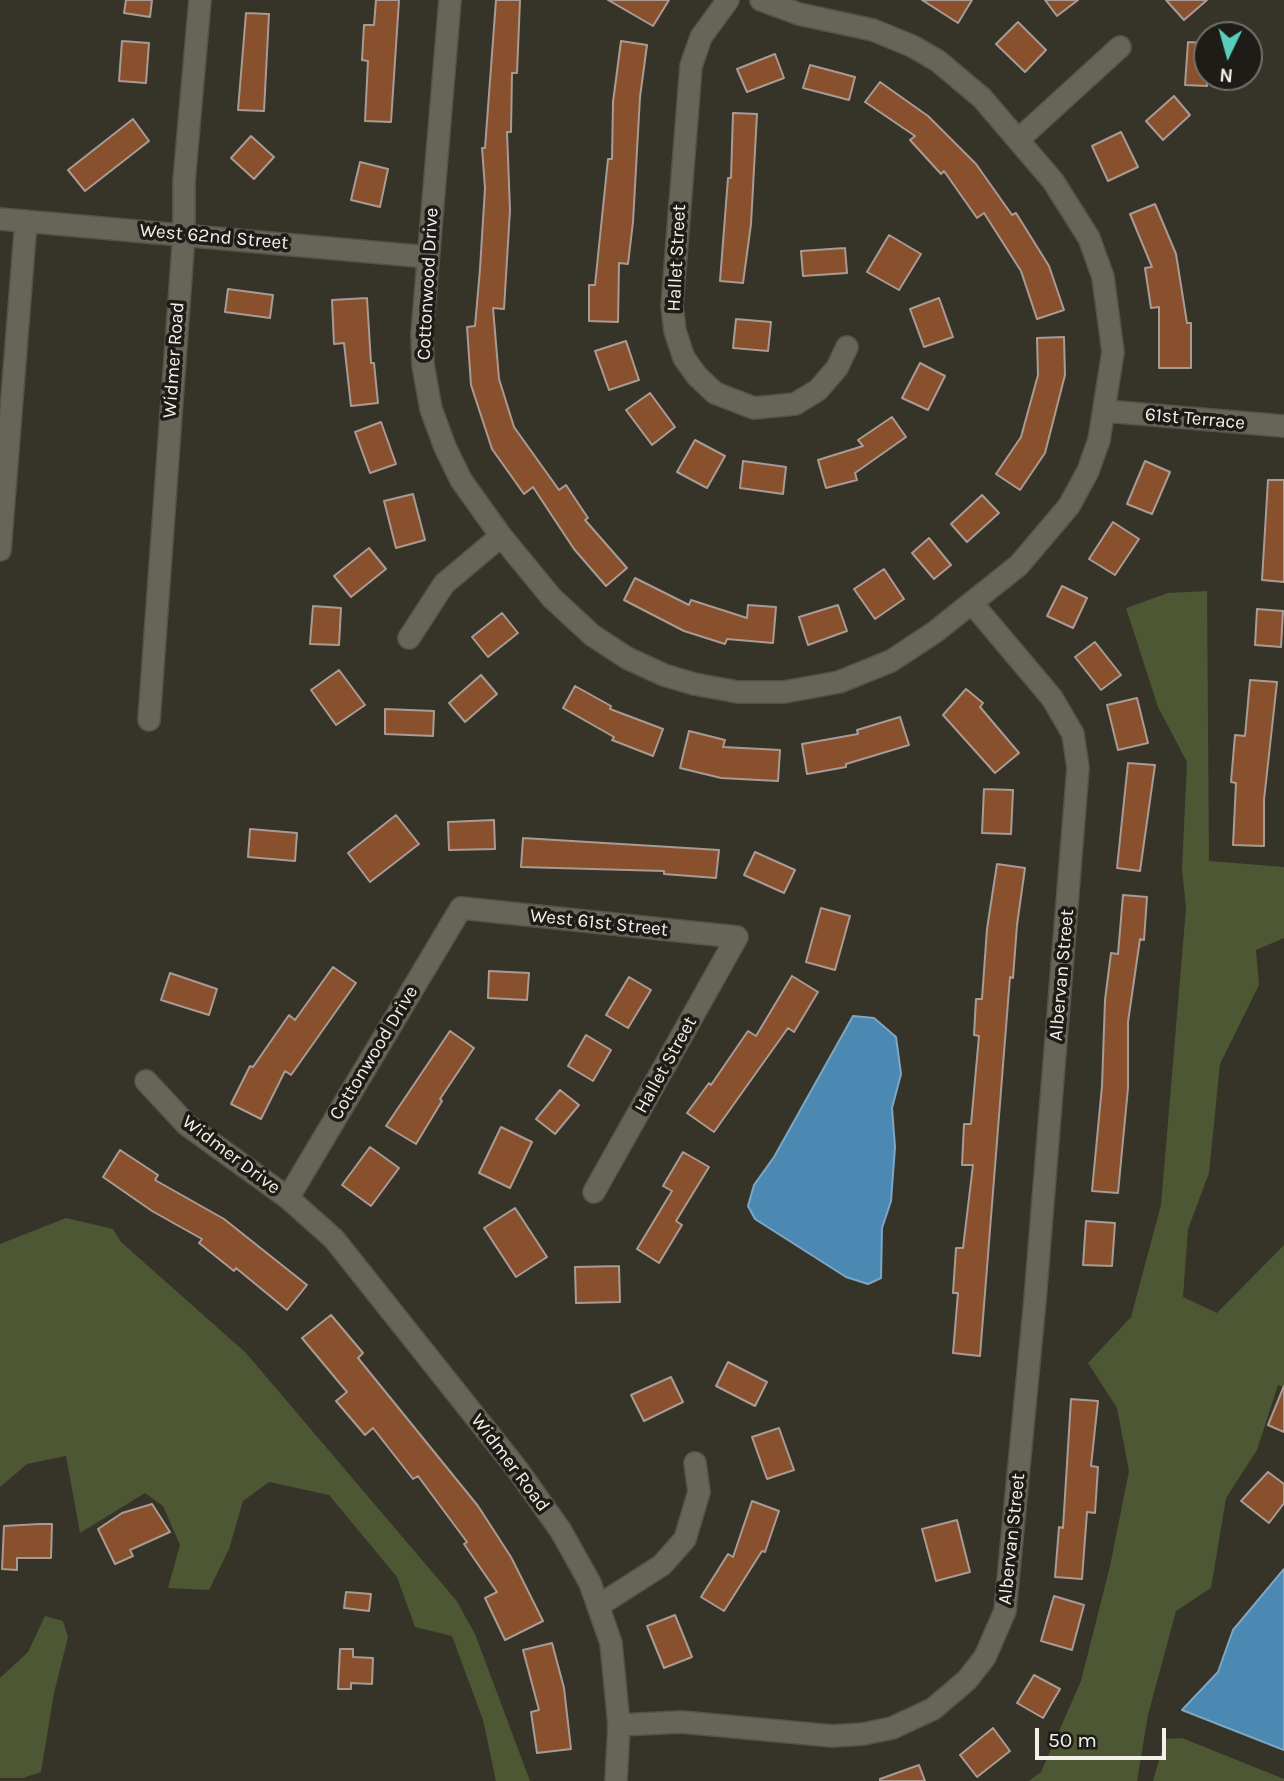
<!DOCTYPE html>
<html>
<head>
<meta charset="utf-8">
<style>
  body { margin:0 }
  #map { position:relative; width:1284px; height:1781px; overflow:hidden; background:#363429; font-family:Karla,sans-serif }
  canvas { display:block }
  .north { position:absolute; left:1193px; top:21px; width:70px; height:70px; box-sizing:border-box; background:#1d1c17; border:2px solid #72716b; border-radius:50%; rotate:185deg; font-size:19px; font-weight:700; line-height:28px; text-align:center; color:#f2f0e9 }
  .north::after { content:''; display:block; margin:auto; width:24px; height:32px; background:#59cebe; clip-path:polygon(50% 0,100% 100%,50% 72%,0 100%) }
  .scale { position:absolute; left:1035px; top:1728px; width:131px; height:32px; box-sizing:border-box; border:4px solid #f2f0e9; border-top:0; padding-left:9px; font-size:21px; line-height:24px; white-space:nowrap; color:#f2f0e9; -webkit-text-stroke:5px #1d1c17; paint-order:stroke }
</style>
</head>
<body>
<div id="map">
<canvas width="1284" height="1781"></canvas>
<div class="north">N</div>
<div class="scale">50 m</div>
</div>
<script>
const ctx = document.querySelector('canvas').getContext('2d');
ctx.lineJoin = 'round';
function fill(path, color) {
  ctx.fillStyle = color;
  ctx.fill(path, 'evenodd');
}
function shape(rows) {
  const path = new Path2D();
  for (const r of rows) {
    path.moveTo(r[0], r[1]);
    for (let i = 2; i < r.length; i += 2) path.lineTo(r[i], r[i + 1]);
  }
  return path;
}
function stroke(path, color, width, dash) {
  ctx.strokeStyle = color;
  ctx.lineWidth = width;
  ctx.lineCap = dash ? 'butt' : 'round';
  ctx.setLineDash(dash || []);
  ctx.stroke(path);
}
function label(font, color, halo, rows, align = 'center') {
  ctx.font = font + ' Karla,sans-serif';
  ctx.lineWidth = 7;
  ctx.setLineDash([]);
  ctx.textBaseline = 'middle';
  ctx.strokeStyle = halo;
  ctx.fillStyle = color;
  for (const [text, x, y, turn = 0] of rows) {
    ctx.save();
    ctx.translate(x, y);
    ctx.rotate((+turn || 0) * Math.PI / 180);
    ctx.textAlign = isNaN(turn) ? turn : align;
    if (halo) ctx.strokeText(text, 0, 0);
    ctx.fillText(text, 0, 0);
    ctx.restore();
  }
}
fill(shape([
  [1207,591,1209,861,1284,867,1284,938,1256,950,1259,985,1220,1064,1209,1173,1188,1229,1183,1297,1217,1313,1284,1245,1284,1387,1278,1385,1257,1450,1226,1498,1211,1588,1176,1611,1148,1715,1137,1781,1029,1781,1041,1772,1081,1681,1110,1566,1129,1471,1117,1408,1088,1363,1131,1317,1161,1205,1186,908,1182,869,1187,762,1158,707,1126,608,1168,593],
  [66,1218,113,1229,121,1242,246,1353,456,1600,475,1634,530,1781,496,1781,483,1720,452,1636,415,1627,397,1577,329,1495,269,1482,243,1501,229,1549,209,1590,168,1588,180,1545,163,1506,145,1493,80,1533,66,1456,27,1464,0,1487,0,1244],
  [45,1616,63,1621,68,1637,54,1693,41,1772,23,1778,0,1778,0,1678,28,1652],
  [1182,1738,1284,1779,1284,1781,1153,1781,1165,1739]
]), '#4d5734');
const water = shape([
  [853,1016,874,1018,896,1037,901,1074,892,1108,895,1147,891,1201,882,1228,881,1278,868,1284,846,1277,755,1219,748,1206,754,1185,774,1157,853,1016],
  [1284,1569,1284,1750,1182,1710,1218,1672,1233,1630,1284,1569]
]);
fill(water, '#4b88b2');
stroke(water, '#7da7c2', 2);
const building = shape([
  [126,0,152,0,150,17,124,13,126,0],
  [376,0,399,0,391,122,365,121,368,61,362,60,364,25,374,25,376,0],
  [496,0,520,0,517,73,512,73,511,132,507,132,510,210,504,309,493,308,499,379,514,427,559,490,566,485,588,518,585,520,627,568,606,586,574,549,533,487,524,494,492,449,471,385,467,327,475,326,480,269,485,188,482,148,485,148,496,0],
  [608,0,669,0,653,26,608,0],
  [922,0,972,0,958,23,922,0],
  [1045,0,1078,0,1057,16,1045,0],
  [1166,0,1207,0,1184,20,1166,0],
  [246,13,269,14,264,111,238,110,246,13],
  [1018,22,1046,50,1025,72,996,44,1018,22],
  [122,41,149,43,146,83,119,81,122,41],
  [621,41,647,45,640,97,633,222,628,264,619,263,618,322,589,321,589,285,595,285,608,159,612,159,613,102,621,41],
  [1188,42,1207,43,1207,86,1185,85,1188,42],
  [775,54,784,78,747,92,737,69,775,54],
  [810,65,855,77,849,100,803,88,810,65],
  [880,82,928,116,976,164,1012,215,1016,213,1049,266,1064,310,1037,319,1021,271,984,213,977,218,944,171,941,174,910,140,915,136,865,102,880,82],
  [1174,96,1190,115,1163,140,1146,121,1174,96],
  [733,113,757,114,751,224,743,283,720,281,728,178,731,178,733,113],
  [133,119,149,141,85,191,68,170,133,119],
  [1121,132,1138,167,1108,181,1092,146,1121,132],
  [251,136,274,157,254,179,231,158,251,136],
  [360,162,388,169,380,207,351,200,360,162],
  [1155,204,1176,254,1187,323,1191,323,1191,368,1159,368,1159,307,1151,308,1145,268,1152,267,1130,214,1155,204],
  [889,235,921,254,899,290,867,272,889,235],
  [845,248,847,273,803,276,801,251,845,248],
  [228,289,273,295,270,318,225,312,228,289],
  [367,298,371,363,374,363,378,403,351,406,344,343,334,344,332,300,367,298],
  [939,298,953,337,924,347,910,309,939,298],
  [736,319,771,322,768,351,733,348,736,319],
  [1064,337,1065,375,1045,453,1020,490,996,474,1021,437,1038,375,1037,338,1064,337],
  [626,341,639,380,609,390,595,351,626,341],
  [920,363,945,376,928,410,902,398,920,363],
  [650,393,675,427,652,445,626,410,650,393],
  [892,417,906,437,855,473,857,480,826,488,818,460,863,446,858,440,892,417],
  [381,422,396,464,370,473,355,432,381,422],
  [695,440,725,456,707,488,677,472,695,440],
  [743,461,786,467,783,494,740,488,743,461],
  [1145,461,1170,472,1152,514,1127,504,1145,461],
  [1268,480,1284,480,1284,582,1262,580,1268,480],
  [413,494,425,540,396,548,384,501,413,494],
  [982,495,999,513,967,542,951,524,982,495],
  [1113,522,1139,539,1115,575,1089,559,1113,522],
  [929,538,951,565,934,579,912,553,929,538],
  [369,548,386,569,351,597,334,576,369,548],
  [884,569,904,599,875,619,854,589,884,569],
  [635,578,689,605,691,600,747,618,748,605,776,607,773,643,727,639,725,644,684,631,624,600,635,578],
  [1062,586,1087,598,1073,628,1047,616,1062,586],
  [838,605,847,631,808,645,799,617,838,605],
  [313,606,341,608,339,645,310,644,313,606],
  [1257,609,1283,611,1281,647,1255,645,1257,609],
  [502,613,518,633,488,657,472,637,502,613],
  [1095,642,1121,675,1101,690,1075,657,1095,642],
  [339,670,365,705,336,725,311,690,339,670],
  [481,675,497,694,465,722,449,703,481,675],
  [1250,680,1277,682,1264,800,1264,846,1233,845,1236,783,1231,782,1235,735,1245,736,1250,680],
  [575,686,611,706,610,709,663,729,653,756,612,740,614,737,563,708,575,686],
  [966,689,983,703,980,707,1019,753,995,773,943,715,966,689],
  [1137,698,1148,743,1118,750,1107,705,1137,698],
  [385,709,434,711,433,736,385,734,385,709],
  [900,717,909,745,846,764,846,767,807,774,802,744,858,734,857,730,900,717],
  [689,731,725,740,723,747,780,750,778,781,721,778,680,768,689,731],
  [1128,763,1155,765,1140,871,1117,868,1128,763],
  [984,789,1013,790,1011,834,982,833,984,789],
  [396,815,419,844,370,882,348,853,396,815],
  [494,820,495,849,449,850,448,822,494,820],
  [250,829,297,833,295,861,248,857,250,829],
  [523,838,719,850,716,878,664,874,664,871,521,867,523,838],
  [755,852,795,870,784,893,744,875,755,852],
  [997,864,1025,868,1017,925,1013,978,1010,977,980,1356,953,1353,958,1293,953,1293,956,1248,963,1248,973,1165,962,1165,964,1124,971,1124,979,1036,974,1035,976,999,982,999,987,929,997,864],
  [1123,895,1147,897,1144,940,1140,939,1128,1022,1128,1088,1118,1193,1092,1191,1102,1086,1105,1000,1111,953,1118,954,1123,895],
  [821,908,850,916,835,970,806,962,821,908],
  [333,967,356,983,291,1075,285,1071,261,1119,231,1104,250,1066,253,1067,289,1015,295,1020,333,967],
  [489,971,529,973,527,1000,488,998,489,971],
  [170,973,217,989,209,1015,161,1000,170,973],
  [792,976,818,992,794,1032,788,1028,714,1132,687,1113,709,1083,711,1085,748,1031,756,1036,792,976],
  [629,977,651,990,628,1028,606,1015,629,977],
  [450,1031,474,1048,440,1099,442,1101,416,1144,386,1126,450,1031],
  [586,1035,611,1050,593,1081,568,1066,586,1035],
  [560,1090,579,1105,555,1134,536,1119,560,1090],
  [501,1127,532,1142,510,1188,479,1173,501,1127],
  [370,1147,399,1168,371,1206,342,1185,370,1147],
  [120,1150,158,1175,155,1180,224,1219,307,1285,287,1310,236,1268,234,1271,199,1243,202,1239,152,1211,103,1177,120,1150],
  [683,1152,709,1167,676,1221,682,1225,659,1263,637,1249,672,1191,663,1186,683,1152],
  [515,1208,547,1257,516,1277,484,1228,515,1208],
  [1086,1221,1115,1223,1112,1266,1083,1265,1086,1221],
  [619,1266,620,1302,576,1303,575,1267,619,1266],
  [331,1315,363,1353,358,1358,478,1506,511,1557,543,1621,505,1640,485,1598,497,1592,464,1544,467,1542,418,1476,413,1479,373,1428,365,1435,336,1401,347,1392,302,1338,331,1315],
  [728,1362,767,1382,755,1406,716,1386,728,1362],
  [671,1377,683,1402,644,1421,631,1395,671,1377],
  [1284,1386,1284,1432,1268,1425,1284,1386],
  [1071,1399,1098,1401,1091,1466,1098,1467,1095,1513,1087,1512,1082,1579,1055,1577,1059,1527,1063,1528,1071,1399],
  [779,1428,794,1470,767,1479,752,1437,779,1428],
  [1268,1472,1284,1484,1284,1503,1269,1523,1241,1501,1268,1472],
  [752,1501,779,1511,765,1552,762,1551,724,1611,701,1597,728,1554,733,1557,752,1501],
  [152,1504,170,1532,130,1550,133,1556,115,1564,98,1529,122,1513,152,1504],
  [957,1520,970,1572,936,1581,922,1529,957,1520],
  [39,1524,52,1524,51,1558,17,1558,17,1570,2,1569,4,1526,39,1524],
  [346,1592,371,1594,369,1611,344,1608,346,1592],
  [1054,1596,1084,1605,1072,1650,1041,1641,1054,1596],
  [675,1615,692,1657,664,1668,647,1626,675,1615],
  [552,1643,564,1688,571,1749,537,1753,531,1712,539,1710,523,1650,552,1643],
  [340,1649,353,1649,353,1657,373,1658,372,1684,351,1683,351,1689,338,1689,340,1649],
  [1034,1675,1060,1689,1043,1718,1017,1703,1034,1675],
  [993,1728,1010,1751,977,1777,960,1755,993,1728],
  [919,1765,925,1781,880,1781,880,1779,919,1765]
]);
fill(building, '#89502e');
stroke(building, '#a99b94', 2);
const minor = shape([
  [450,0,422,334,423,365,431,409,445,447,461,480,501,536,552,598,592,635,627,658,664,675,694,684,738,692,784,692,839,682,891,661,935,632,1019,565,1069,506,1088,471,1099,440,1113,352,1103,277,1089,238,1053,181,982,98,938,61,912,46,873,30,799,14,761,0],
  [728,0,701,37,691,66,672,306,675,331,684,358,697,376,715,393,754,408,795,404,818,390,837,368,847,347],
  [1018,140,1120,47],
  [0,219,428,257],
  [1105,411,1284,426],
  [0,550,26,221],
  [409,638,444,584,501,536],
  [149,720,184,234,184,181,200,0],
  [146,1081,187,1125,288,1198,334,1239,517,1469,561,1531,590,1583,611,1643,619,1725,616,1781],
  [288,1198,461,908,737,937,594,1192],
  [598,1606,662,1565,685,1539,699,1492,695,1463],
  [619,1725,682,1722,832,1736,863,1734,892,1728,933,1709,967,1680,985,1657,1005,1611,1035,1300,1078,768,1073,734,1052,698,972,603]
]);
stroke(minor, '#555349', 24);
stroke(minor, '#676558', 21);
label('19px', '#f2f0e9', '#1d1c17', [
  ["West 62nd Street",214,237,5],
  ["Hallet Street",677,258,-87],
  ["Cottonwood Drive",428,284,-87],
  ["Widmer Road",174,360,-86],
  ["61st Terrace",1195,419,5],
  ["West 61st Street",599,923,6],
  ["Albervan Street",1062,975,-85],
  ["Cottonwood Drive",374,1053,-59],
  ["Hallet Street",666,1065,-61],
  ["Widmer Drive",231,1155,37],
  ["Widmer Road",510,1463,53],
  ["Albervan Street",1012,1539,-84]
]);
</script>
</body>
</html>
